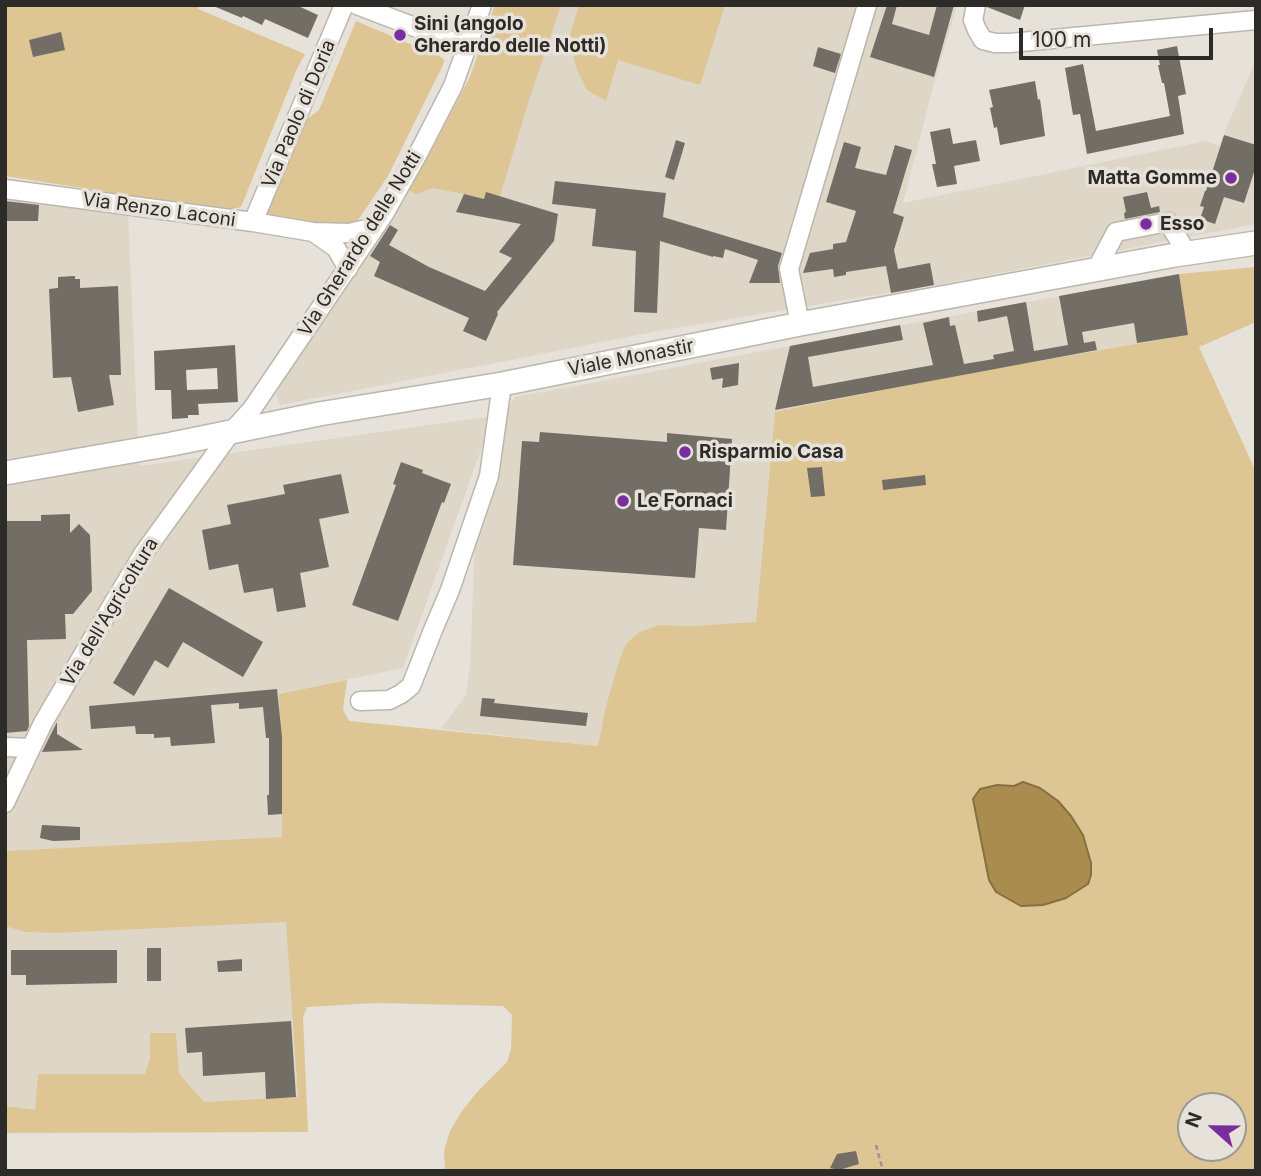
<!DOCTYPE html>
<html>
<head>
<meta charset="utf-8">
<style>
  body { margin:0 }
  #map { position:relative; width:1261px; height:1176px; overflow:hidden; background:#e7e2d9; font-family:Inter,sans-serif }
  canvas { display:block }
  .frame { position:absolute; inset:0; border:7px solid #2d2b28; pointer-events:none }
  .north { position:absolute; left:1177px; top:1092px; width:70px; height:70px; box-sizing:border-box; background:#e7e2d9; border:2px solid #9d9992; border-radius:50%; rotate:291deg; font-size:19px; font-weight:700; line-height:28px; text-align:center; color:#2d2b28 }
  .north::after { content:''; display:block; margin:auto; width:24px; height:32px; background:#7a2d9f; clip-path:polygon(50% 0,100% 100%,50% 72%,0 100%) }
  .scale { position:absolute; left:1019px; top:28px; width:194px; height:32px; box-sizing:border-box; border:4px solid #2d2b28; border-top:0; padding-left:9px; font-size:21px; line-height:24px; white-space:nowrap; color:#2d2b28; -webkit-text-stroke:5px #e7e2d9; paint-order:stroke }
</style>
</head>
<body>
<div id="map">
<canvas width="1261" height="1176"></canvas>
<div class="frame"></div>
<div class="north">N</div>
<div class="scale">100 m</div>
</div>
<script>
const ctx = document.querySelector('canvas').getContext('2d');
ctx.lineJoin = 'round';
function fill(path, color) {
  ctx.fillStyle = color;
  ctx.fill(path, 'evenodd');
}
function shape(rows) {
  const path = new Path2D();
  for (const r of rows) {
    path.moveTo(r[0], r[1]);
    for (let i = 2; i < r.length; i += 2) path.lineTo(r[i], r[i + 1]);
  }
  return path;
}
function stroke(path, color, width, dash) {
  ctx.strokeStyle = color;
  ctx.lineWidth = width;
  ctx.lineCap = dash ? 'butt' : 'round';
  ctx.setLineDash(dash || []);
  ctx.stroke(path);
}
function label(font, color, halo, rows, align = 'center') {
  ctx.font = font + ' Inter,sans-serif';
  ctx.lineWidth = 7;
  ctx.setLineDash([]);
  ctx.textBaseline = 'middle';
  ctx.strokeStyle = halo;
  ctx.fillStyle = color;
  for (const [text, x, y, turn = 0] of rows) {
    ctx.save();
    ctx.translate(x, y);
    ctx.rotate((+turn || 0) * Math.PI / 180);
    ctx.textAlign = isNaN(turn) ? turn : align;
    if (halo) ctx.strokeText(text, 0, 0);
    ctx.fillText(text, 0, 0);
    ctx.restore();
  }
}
fill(shape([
  [495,5,957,5,933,87,903,203,1206,141,1220,146,1225,131,1256,60,1256,224,953,282,664,330,280,405,276,396,278,388,371,252,431,151,470,77],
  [5,199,128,212,139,466,493,416,403,668,279,694,282,837,5,851],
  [1179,274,1192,336,775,412,756,623,694,626,659,625,626,644,605,710,598,746,441,729,466,695,470,667,475,539,497,477,507,418,510,404,515,397],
  [287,921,298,1098,204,1102,179,1073,176,1033,151,1033,150,1058,145,1074,38,1074,35,1111,5,1106,5,926,25,932,56,933]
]), '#ded6c7');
fill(shape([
  [5,5,199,5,198,9,305,54,296,71,241,207,229,210,150,200,108,192,5,176],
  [495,5,561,5,529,100,500,196,484,199,464,194,432,188,417,194,408,190,431,151,470,77],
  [579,5,725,5,700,85,618,60,606,101,587,90,576,67,569,38],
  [356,21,441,57,444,60,443,65,388,176,356,223,350,226,264,217,303,122,319,110],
  [1256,267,1256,322,1199,347,1256,472,1256,1171,445,1171,444,1151,450,1131,462,1111,478,1091,507,1062,511,1049,512,1015,503,1006,376,1003,307,1007,303,1017,308,1132,5,1133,5,1106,35,1110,38,1074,145,1074,150,1058,150,1033,176,1033,179,1073,204,1102,298,1097,286,922,56,933,25,932,5,926,5,851,282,837,279,694,347,680,343,710,349,721,598,746,605,710,619,661,626,644,638,633,659,625,694,626,756,622,775,412,948,377,1188,335,1179,274],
  [1191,1106,1233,1106,1233,1148,1191,1148]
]), '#ddc594');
const water = shape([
  [1023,782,1040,788,1058,801,1071,816,1083,835,1091,863,1091,875,1088,884,1066,898,1043,905,1021,906,996,892,989,880,973,799,980,789,997,785,1014,786,1023,782]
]);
fill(water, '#aa8d4e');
stroke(water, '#847043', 2);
fill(shape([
  [211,5,296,5,318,15,308,38,265,19,262,25,243,16,242,18],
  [887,5,897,5,892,24,929,35,937,5,954,5,934,77,870,57],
  [987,5,1025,5,1020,20,987,7],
  [61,32,65,50,33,57,29,40],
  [1177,46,1186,94,1178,96,1184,134,1087,154,1080,114,1073,115,1065,68,1083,64,1096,131,1170,116,1164,83,1162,83,1158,65,1160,65,1157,50],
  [818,47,841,54,835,73,813,66],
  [1035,81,1038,100,1040,99,1045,136,1000,145,997,127,994,128,990,108,993,107,989,90],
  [950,128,953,144,976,140,980,161,954,166,957,184,937,187,932,164,936,164,930,132],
  [1224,135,1256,145,1256,166,1244,203,1224,197,1215,224,1200,219,1204,207,1200,206,1205,191,1206,191],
  [676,140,685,143,674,180,665,177],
  [844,142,861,147,855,168,886,175,895,145,912,150,893,213,904,217,894,250,898,269,930,263,934,285,891,293,886,266,846,272,846,275,834,277,833,269,803,273,810,253,833,249,833,244,846,242,856,211,826,202],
  [555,181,666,193,663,217,782,253,778,266,780,283,749,283,758,260,725,249,723,258,713,256,713,257,660,241,657,313,634,312,636,251,592,246,596,209,552,204],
  [486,192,558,214,554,241,497,312,498,314,486,341,463,331,469,318,374,276,380,262,370,256,390,225,398,230,389,245,429,267,485,291,512,258,499,252,521,224,456,212,464,194,484,199],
  [1147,192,1151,208,1159,206,1160,212,1125,219,1124,213,1126,212,1123,197],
  [5,201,39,205,38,221,5,221],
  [1179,274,1188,335,1137,343,1134,323,1082,332,1084,343,1095,341,1097,350,775,410,790,346,900,325,903,340,808,357,813,387,933,365,923,323,949,317,950,326,955,325,964,364,994,359,993,355,1014,351,1007,316,978,322,977,311,1026,302,1034,351,1068,345,1059,296],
  [75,276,75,279,80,279,80,288,118,286,121,375,109,375,114,405,78,412,71,377,53,378,49,289,58,288,58,277],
  [235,345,238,402,198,404,199,415,188,415,188,418,172,419,171,390,155,390,154,351],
  [217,368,218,389,187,390,186,370],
  [739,363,738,385,722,388,723,378,712,380,710,368],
  [540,432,667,442,667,433,732,439,726,530,699,528,695,578,513,565,522,441,539,442],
  [401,462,423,470,422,473,451,484,444,503,442,502,398,621,352,605,396,485,393,484],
  [822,467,825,496,811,497,807,468],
  [341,474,349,513,319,519,329,567,300,573,306,607,277,612,273,588,244,593,238,564,209,570,202,530,231,524,227,505,285,494,283,485],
  [925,475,926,485,883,490,882,480],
  [70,514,70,533,79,524,90,535,92,591,73,614,65,614,66,639,27,640,29,726,27,731,5,733,5,521,41,521,41,515],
  [169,588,263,642,243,677,183,642,168,668,155,660,134,696,113,683],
  [277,689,282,737,282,814,268,815,267,795,269,795,269,738,266,738,263,707,239,709,239,703,211,705,215,743,171,746,170,737,154,738,154,734,136,734,135,726,91,729,89,706],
  [482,698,495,699,494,703,588,713,586,726,480,716],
  [57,722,57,734,83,750,42,752],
  [42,825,80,827,80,840,53,841,40,838],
  [147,948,161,948,161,981,147,981],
  [11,950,117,950,117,983,26,985,26,975,11,975],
  [242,959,242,971,218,972,217,961],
  [291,1021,296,1097,266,1099,265,1072,203,1076,202,1052,187,1053,185,1028],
  [856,1151,859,1164,839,1170,830,1168,837,1154]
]), '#726e65');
const minor = shape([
  [357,5,467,47],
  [976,5,973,20,977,30,983,40,995,43,1010,43,1256,20],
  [5,189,253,222,313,232,349,233,375,227],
  [253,222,344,5],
  [313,232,336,248,348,269],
  [1096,270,1116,232,1168,222,1187,253],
  [800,324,789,269,867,5],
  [360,701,389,700,401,694,411,686,433,630,450,590,489,476,502,384],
  [5,747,31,748],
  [5,803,43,723,114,602,143,554,232,431,252,409,384,214,420,150,453,86,482,5]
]);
const major = shape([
  [5,473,172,444,319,414,502,384,800,324,1175,255,1256,243]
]);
stroke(minor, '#bbb7ad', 21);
stroke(major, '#bbb7ad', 26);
stroke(shape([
  [876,1145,883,1171]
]), '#99958f', 2.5, [5, 3.5]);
stroke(minor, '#fff', 18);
stroke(major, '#fff', 23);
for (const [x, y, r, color] of [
  [400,35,7,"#7a2d9f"],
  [1231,178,7,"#7a2d9f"],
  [1146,224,7,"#7a2d9f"],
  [685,452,7,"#7a2d9f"],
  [623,501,7,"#7a2d9f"]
]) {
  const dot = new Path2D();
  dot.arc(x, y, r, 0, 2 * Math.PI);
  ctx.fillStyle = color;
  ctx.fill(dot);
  stroke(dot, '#e7e2d9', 2.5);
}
label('bold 19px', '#2d2b28', '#e7e2d9', [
  ["Sini (angolo",414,24],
  ["Gherardo delle Notti)",414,46],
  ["Matta Gomme",1217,178,"right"],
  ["Esso",1160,224],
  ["Risparmio Casa",699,452],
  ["Le Fornaci",637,501]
], 'left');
label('19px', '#2d2b28', '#e7e2d9', [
  ["Via Paolo di Doria",299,114,-67],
  ["Via Renzo Laconi",159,210,8],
  ["Via Gherardo delle Notti",360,244,-58],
  ["Viale Monastir",631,358,-11],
  ["Via dell'Agricoltura",110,612,-59]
]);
</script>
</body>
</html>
